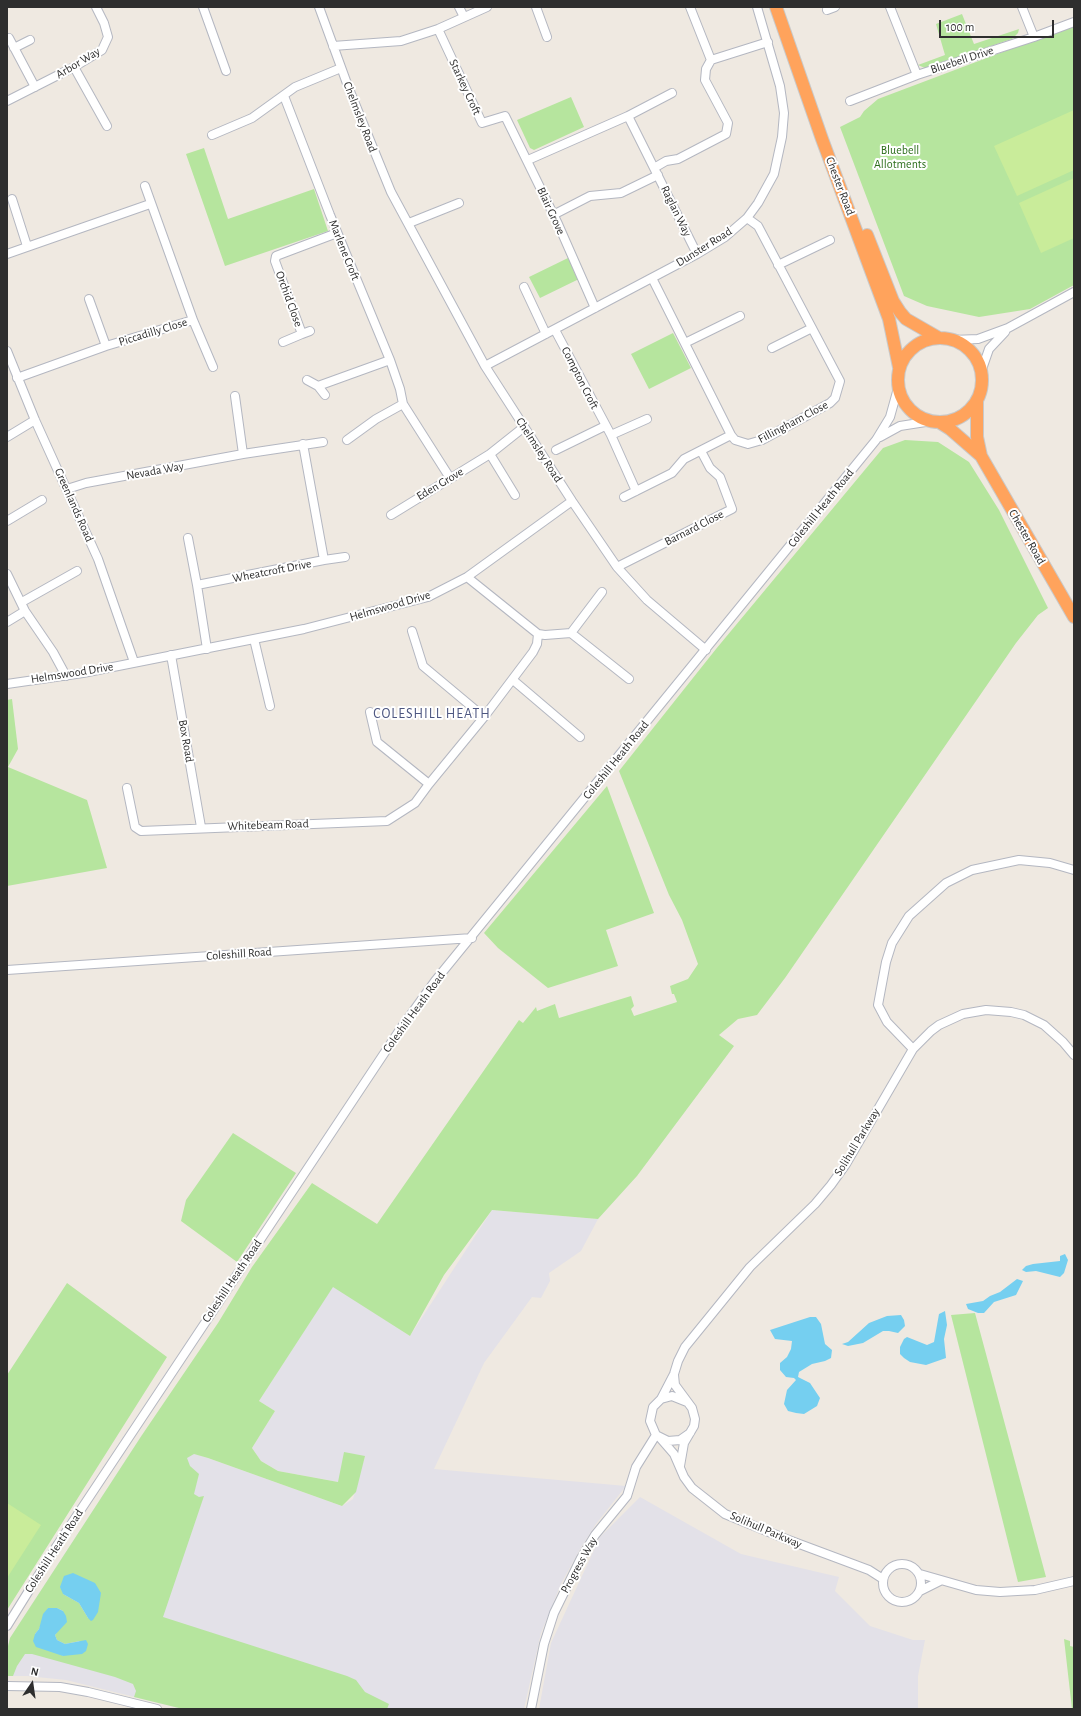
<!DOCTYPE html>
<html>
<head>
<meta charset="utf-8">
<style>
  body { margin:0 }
  #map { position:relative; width:1081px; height:1716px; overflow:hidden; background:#efe9e1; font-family:"Alegreya Sans",sans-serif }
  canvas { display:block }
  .frame { position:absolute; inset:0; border:8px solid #2e2e2e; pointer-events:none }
  .north { position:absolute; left:12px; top:1664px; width:40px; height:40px; -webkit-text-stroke:3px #fff; paint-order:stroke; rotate:13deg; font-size:11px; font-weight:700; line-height:16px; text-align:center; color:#2e2e2e }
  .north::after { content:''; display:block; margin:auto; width:14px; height:18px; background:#2e2e2e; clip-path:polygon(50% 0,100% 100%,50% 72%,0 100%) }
  .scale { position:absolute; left:939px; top:20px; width:115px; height:18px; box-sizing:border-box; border:2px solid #2e2e2e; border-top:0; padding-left:5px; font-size:12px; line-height:14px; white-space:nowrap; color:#2e2e2e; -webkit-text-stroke:3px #fff; paint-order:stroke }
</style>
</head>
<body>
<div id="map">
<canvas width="1081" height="1716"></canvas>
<div class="frame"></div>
<div class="north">N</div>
<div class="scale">100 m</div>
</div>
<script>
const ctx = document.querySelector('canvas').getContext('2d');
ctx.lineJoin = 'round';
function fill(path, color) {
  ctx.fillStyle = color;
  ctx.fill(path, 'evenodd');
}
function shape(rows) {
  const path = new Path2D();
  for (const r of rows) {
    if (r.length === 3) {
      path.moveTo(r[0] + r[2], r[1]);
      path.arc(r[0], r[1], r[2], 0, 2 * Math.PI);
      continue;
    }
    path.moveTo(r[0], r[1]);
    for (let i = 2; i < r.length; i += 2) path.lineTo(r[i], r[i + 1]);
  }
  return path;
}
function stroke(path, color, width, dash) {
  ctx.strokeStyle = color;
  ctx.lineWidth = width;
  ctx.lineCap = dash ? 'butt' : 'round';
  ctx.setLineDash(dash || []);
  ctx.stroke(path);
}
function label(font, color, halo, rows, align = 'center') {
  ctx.font = font + ' "Alegreya Sans",sans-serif';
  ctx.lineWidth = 4;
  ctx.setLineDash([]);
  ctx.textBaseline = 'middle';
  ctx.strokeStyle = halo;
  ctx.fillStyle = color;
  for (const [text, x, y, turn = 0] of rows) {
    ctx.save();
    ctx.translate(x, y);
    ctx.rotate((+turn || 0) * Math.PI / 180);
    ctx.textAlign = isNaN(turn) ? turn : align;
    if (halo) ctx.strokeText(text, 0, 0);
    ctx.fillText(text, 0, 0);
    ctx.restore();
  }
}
fill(shape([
  [492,1210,598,1219,581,1251,549,1273,550,1281,541,1298,532,1297,484,1363,434,1469,626,1486,596,1524,580,1549,561,1584,541,1633,524,1709,183,1709,66,1680,27,1676,7,1676,7,1650,10,1638,142,1435,168,1446,208,1458,342,1506,353,1499,365,1456,338,1482,278,1471,261,1461,252,1448,275,1411,259,1401,333,1286,410,1336],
  [640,1497,741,1554,839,1577,835,1591,870,1626,913,1640,925,1640,918,1676,918,1709,539,1709,551,1643,600,1537]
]), '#e3e1e8');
fill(shape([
  [962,14,974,44,1019,29,1018,33,1012,39,925,68,918,65,945,55,936,24],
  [1074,25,1074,285,1030,309,979,317,927,306,904,296,840,127,860,117,864,111,878,99],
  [571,97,584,127,534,150,530,148,517,120],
  [204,148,228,219,314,189,328,231,225,266,186,154],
  [568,258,579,279,540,298,529,277],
  [673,333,691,368,649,389,631,354],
  [905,440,938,442,969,462,999,510,1048,608,1038,615,1016,643,785,978,757,1015,738,1019,719,1035,734,1046,637,1176,598,1219,492,1210,444,1275,410,1336,333,1287,259,1401,275,1411,252,1448,261,1461,278,1471,338,1482,344,1452,365,1456,356,1492,342,1506,208,1458,194,1454,187,1458,190,1466,199,1474,194,1494,199,1497,204,1496,163,1617,347,1676,356,1680,365,1692,389,1704,387,1709,183,1709,134,1697,136,1691,133,1684,115,1677,32,1654,25,1654,17,1666,13,1676,27,1676,7,1676,7,1650,10,1638,142,1435,218,1323,252,1267,312,1183,377,1224,519,1020,523,1023,536,1007,537,1011,555,1004,559,1018,631,996,634,1006,631,1009,634,1016,677,1002,674,994,672,994,670,986,688,979,698,964,682,920,669,895,619,771,716,649,883,448],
  [101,1593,88,1618,79,1603,63,1594],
  [48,1608,57,1608,63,1611,61,1627,55,1635,57,1640,65,1644,80,1641,63,1656,35,1634,39,1629],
  [12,699,18,749,8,767,87,800,107,868,7,886,7,700],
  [607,786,654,913,606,930,618,966,548,988,498,948,484,933],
  [233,1133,296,1173,237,1262,181,1221,186,1200],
  [67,1283,167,1357,7,1610,7,1375],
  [975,1313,1046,1577,1018,1582,951,1315],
  [1064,1639,1070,1641,1070,1646,1074,1647,1074,1709,1072,1709]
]), '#b6e59e');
fill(shape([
  [1074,110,1074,170,1017,196,994,146],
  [1074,178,1074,238,1041,253,1019,203],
  [7,1503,41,1525,7,1578]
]), '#c9ec9a');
fill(shape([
  [1065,1254,1068,1260,1064,1273,1060,1277,1036,1271,1026,1272,1022,1270,1026,1266,1033,1264,1060,1261,1060,1256],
  [1017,1279,1023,1281,1016,1295,994,1302,984,1313,978,1313,968,1309,966,1304,983,1301,990,1296,1000,1292],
  [945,1311,947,1325,944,1339,946,1358,926,1365,910,1362,904,1358,900,1354,900,1347,904,1339,907,1337,927,1345,934,1342,939,1314],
  [901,1315,904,1320,905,1326,898,1333,889,1331,883,1331,863,1343,848,1346,842,1344,848,1342,869,1323,887,1316],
  [810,1317,816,1317,821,1324,825,1344,832,1350,831,1358,825,1361,812,1364,799,1372,798,1377,810,1383,820,1398,817,1406,804,1414,796,1413,788,1411,784,1404,787,1390,796,1380,794,1378,786,1377,780,1370,780,1363,787,1357,791,1349,792,1341,775,1339,770,1330],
  [73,1573,95,1583,101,1593,98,1612,93,1620,91,1621,88,1618,79,1603,63,1594,60,1587,64,1576],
  [48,1608,57,1608,63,1611,66,1616,67,1622,55,1635,57,1640,65,1644,86,1640,88,1644,86,1651,82,1654,63,1656,36,1647,33,1641,35,1634,39,1629,43,1614]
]), '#75cff0');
const minor = shape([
  [203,7,226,71],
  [319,7,349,89,391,192,485,366,572,501,617,567,647,600,706,650],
  [459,7,464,17],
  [536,7,547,37],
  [690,7,711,60],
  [890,7,917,75],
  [1022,7,1034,37],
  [827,10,835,7],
  [438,29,482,123,505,116,558,224,595,308],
  [9,38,35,87],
  [333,46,401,41,438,29,487,7],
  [14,48,30,40],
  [74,67,107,126],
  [284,96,330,215,390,360,400,389,403,404,450,478],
  [7,101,74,67,102,50,108,37,104,23,96,7],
  [850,101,917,75,1034,37,1074,22],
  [628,116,672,93],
  [212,135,252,118,295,87,341,68],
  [528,160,628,116,697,254],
  [654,168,666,161,678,159,726,134,728,123,705,80,706,69,711,60,768,42],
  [12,199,27,246],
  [553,215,590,196,621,193,658,175],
  [409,223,459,203],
  [7,254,150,204],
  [778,265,830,240],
  [652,278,731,435,735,440,748,444,762,440,830,403,835,398,840,381,758,226,747,218],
  [524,287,546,334],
  [89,299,106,346],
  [193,320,213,367],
  [555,330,611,435,636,491],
  [302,334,310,331],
  [952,340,978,339,1008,328,1074,292],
  [283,342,302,334,275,261,276,256,337,233],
  [685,343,740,316],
  [772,348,812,328],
  [7,351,35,420,98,559,134,662],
  [485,366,697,254,725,237,747,218,758,203,774,174,782,137,784,113,780,86,757,7],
  [981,372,989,349,1005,332],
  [17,378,106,346,193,320,145,186],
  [307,380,318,386,325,395],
  [318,386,390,360],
  [235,396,243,454],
  [611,435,647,419],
  [7,437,35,420],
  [880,437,900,426,932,421],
  [347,440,376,419,403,404],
  [556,450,605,426],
  [490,454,515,495],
  [67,489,86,483,243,454,323,442],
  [624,497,672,473,684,459,731,435],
  [391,515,490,454,524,427],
  [7,521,42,500],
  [188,538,197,585],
  [324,560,345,557],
  [617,567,732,509,720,477,710,468,701,451],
  [7,574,25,611,53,652,66,676],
  [467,577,538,634],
  [22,602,77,571],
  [7,622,25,611],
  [412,631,423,666,484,717],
  [571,633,629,679],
  [254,639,270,706],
  [207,649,197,585,324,560,303,444],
  [171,655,201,827],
  [513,680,580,737],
  [7,684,83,673,304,629,428,597,467,577,572,501],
  [370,712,377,742,429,784],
  [127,788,135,827,141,831,387,821,415,803,429,784,484,717,533,652,537,644,538,634,545,635,571,633,602,592],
  [7,970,472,938],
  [913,1049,887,1022,878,1005,886,962,892,943,909,916,946,883,972,870,1019,860,1050,863,1074,870],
  [674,1375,675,1385,692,1408,695,1419,694,1426,684,1443,680,1466],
  [661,1399,674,1374,678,1361,685,1347,750,1267,815,1204,831,1185,846,1164,913,1049,931,1031,939,1025,963,1014,986,1010,1011,1012,1024,1015,1044,1025,1063,1042,1074,1055],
  [687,1402,672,1396,661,1399,653,1407,650,1421,656,1435,668,1441,680,1440,690,1433],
  [661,1439,674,1454,684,1477,692,1488,725,1514,786,1539,869,1570,883,1579],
  [902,1583,19],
  [920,1574,976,1590,1000,1592,1035,1590,1074,1581],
  [920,1591,940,1581],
  [7,1626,56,1547,401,1028,435,981,876,440,890,417,898,388],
  [7,1686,60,1687,88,1692,157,1709],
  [531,1709,544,1644,554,1613,581,1558,595,1535,627,1496,636,1467,656,1435]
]);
const highway = shape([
  [776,7,822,139,889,319,899,367],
  [867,235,893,301,900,312,906,319,939,338],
  [940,380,42],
  [977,400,977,437,981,456,1074,617],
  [939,422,950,429,981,456]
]);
stroke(minor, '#b4b7c1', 10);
stroke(highway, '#c9c9c9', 14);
stroke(minor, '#fff', 8);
stroke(highway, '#ffa35c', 12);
label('12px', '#2e2e2e', '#fff', [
  ["Bluebell Drive",962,60,-18],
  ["Arbor Way",78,63,-31],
  ["Starkey Croft",465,87,65],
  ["Chelmsley Road",360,117,69],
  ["Chester Road",840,186,69],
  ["Blair Grove",551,211,65],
  ["Raglan Way",676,211,64],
  ["Dunster Road",704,247,-32],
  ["Marlene Croft",344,250,68],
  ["Orchid Close",289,299,70],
  ["Piccadilly Close",153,332,-17],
  ["Compton Croft",580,378,63],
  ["Fillingham Close",793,422,-28],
  ["Chelmsley Road",539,450,57],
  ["Nevada Way",155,471,-10],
  ["Eden Grove",440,484,-31],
  ["Greenlands Road",74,505,66],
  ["Coleshill Heath Road",821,508,-51],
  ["Barnard Close",694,528,-27],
  ["Chester Road",1027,537,60],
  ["Wheatcroft Drive",272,571,-11],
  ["Helmswood Drive",390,606,-16],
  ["Helmswood Drive",72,673,-9],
  ["Box Road",186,741,80],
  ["Coleshill Heath Road",616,760,-51],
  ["Whitebeam Road",268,825,-2],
  ["Coleshill Road",239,954,-4],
  ["Coleshill Heath Road",414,1012,-54],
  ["Solihull Parkway",857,1142,-59],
  ["Coleshill Heath Road",232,1281,-56],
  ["Solihull Parkway",766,1530,23],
  ["Coleshill Heath Road",54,1551,-57],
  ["Progress Way",579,1565,-61]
]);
label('12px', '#2c6e1b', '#fff', [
  ["Bluebell",900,150],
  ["Allotments",900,164]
]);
ctx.letterSpacing = '1px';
label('14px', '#4d5680', '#fff', [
  ["COLESHILL HEATH",432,714]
]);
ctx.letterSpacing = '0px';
</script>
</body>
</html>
